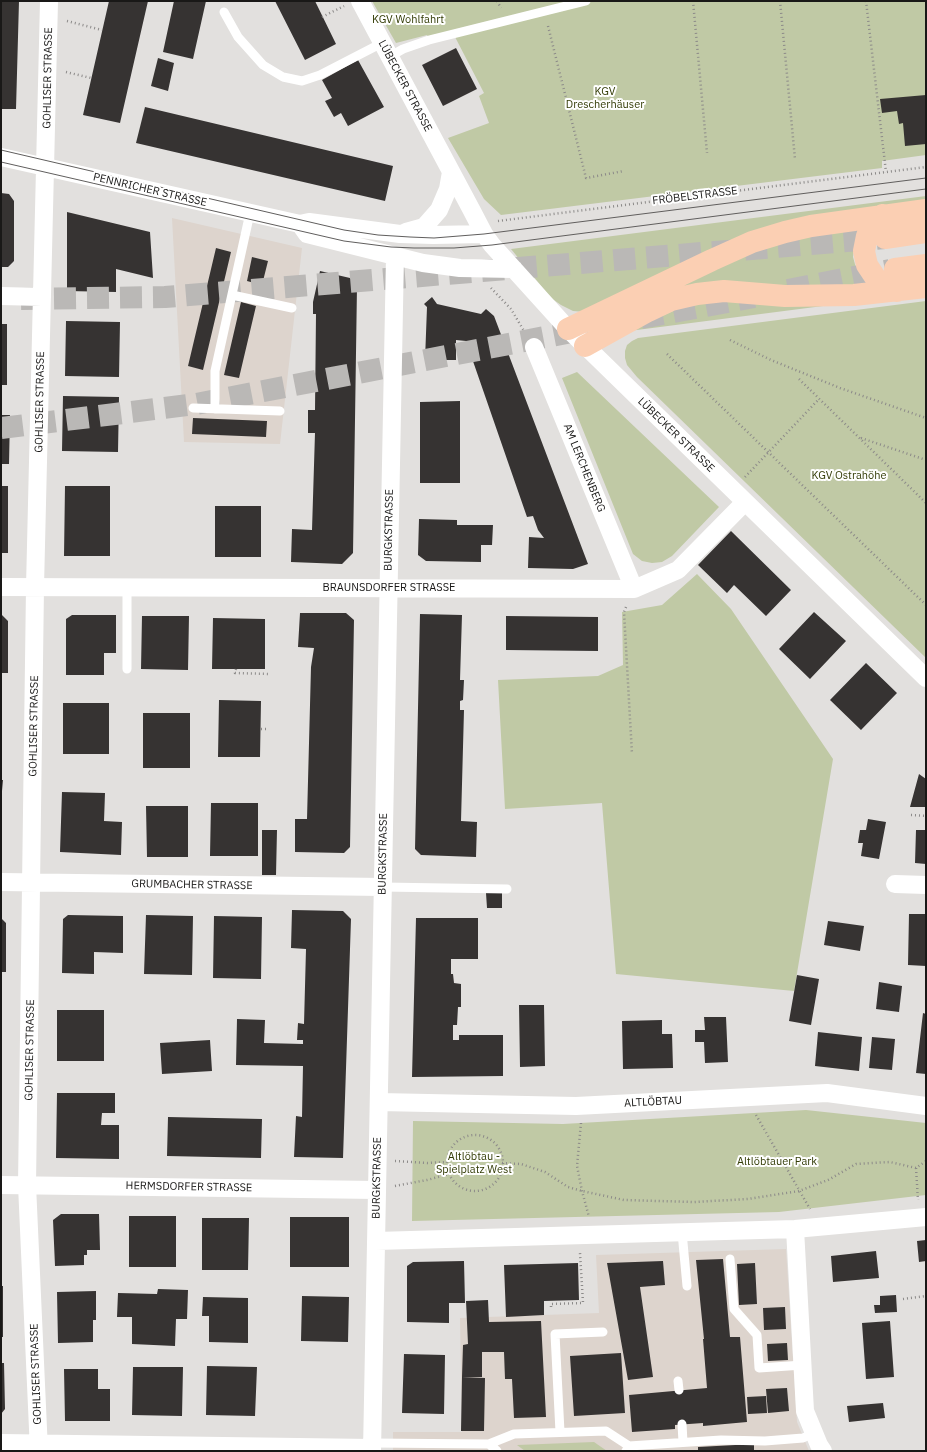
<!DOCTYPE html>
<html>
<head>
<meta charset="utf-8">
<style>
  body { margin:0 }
  #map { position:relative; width:927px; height:1452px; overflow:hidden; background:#e2e0de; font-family:"IBM Plex Sans",sans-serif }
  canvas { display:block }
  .frame { position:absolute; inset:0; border:2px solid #191817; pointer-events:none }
</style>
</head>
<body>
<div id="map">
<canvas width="927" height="1452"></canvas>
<div class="frame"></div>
</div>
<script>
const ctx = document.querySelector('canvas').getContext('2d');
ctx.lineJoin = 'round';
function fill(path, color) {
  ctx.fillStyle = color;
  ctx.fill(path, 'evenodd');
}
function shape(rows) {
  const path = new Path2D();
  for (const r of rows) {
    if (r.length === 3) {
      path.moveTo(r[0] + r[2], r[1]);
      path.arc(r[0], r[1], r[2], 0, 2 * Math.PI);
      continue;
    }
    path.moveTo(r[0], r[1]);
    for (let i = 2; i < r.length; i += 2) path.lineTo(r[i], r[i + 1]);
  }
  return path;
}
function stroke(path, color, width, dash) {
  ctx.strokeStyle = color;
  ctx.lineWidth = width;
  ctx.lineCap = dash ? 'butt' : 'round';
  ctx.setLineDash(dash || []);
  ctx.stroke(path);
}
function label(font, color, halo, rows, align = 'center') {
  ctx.font = font + ' "IBM Plex Sans",sans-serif';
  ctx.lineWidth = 4;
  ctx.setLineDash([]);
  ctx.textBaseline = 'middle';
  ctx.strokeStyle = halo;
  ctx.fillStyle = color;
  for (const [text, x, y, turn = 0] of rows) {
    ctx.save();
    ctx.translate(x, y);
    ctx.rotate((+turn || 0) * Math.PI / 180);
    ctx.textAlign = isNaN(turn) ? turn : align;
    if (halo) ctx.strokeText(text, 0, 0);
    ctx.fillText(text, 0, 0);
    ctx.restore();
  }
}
fill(shape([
  [172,218,302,248,280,444,184,442],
  [786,1249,797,1422,809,1451,393,1451,393,1432,462,1432,460,1318,599,1313,596,1255]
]), '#ddd4cd');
fill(shape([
  [372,1,926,1,926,155,882,161,882,168,501,215,484,199,448,138,489,123,479,96,484,93,454,35,429,42,427,35,396,43],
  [926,196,926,204,832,216,585,312,573,311,561,305,551,298,511,249],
  [862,226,855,238,853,257,856,268,861,277,870,286,749,287,602,321,757,246],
  [885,298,629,331,697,300],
  [926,301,926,658,637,377,627,365,625,358,625,351,627,345,632,341,638,338],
  [577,372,719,507,672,556,662,562,652,563,642,561,633,554,562,378],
  [697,574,731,609,833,759,794,991,616,974,602,803,505,809,498,680,598,676,623,665,622,612,662,605],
  [806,1110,926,1123,926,1195,779,1212,412,1221,413,1121,563,1124],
  [594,1442,607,1451,525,1451,517,1445]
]), '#c0c9a5');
fill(shape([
  [1,1,19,1,16,109,1,109],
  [109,1,148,1,120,123,83,115],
  [174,1,206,1,193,59,163,52],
  [275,1,315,1,336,44,305,60],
  [456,48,477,89,443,106,422,65],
  [158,58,174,63,168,91,151,86],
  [358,60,384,107,348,126,341,113,334,117,325,101,332,98,322,80],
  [926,95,926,144,905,146,903,123,899,124,897,111,882,113,880,99],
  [145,107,393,166,385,201,136,143],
  [1,193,9,194,14,201,14,261,8,267,1,267],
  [67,212,150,232,153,278,116,269,116,292,67,291],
  [216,248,231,252,203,370,188,366],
  [252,257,268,261,262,285,247,281],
  [320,271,350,278,357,286,353,553,342,564,291,562,292,529,312,530,315,433,308,433,308,410,315,410,316,314,313,314,313,302],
  [432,297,437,304,481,314,486,309,494,316,588,564,573,569,528,568,529,537,544,538,538,530,533,516,527,517,466,341,456,340,456,360,425,360,427,307,424,304],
  [241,302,256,306,239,378,224,375],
  [66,321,120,322,119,377,65,376],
  [1,324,7,324,7,385,1,385],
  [63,396,119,397,118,452,62,451],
  [460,401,460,483,420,483,420,402],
  [1,415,10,415,9,464,1,464],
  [193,418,267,421,266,437,192,434],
  [1,486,8,486,8,553,1,553],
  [65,486,110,486,110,556,64,556],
  [215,506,261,506,261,557,215,557],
  [419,519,457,520,457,525,493,525,492,545,481,545,481,562,426,561,418,555],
  [731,531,791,590,766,616,734,585,727,593,698,565],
  [814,612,846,641,810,679,779,649],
  [300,613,346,613,354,620,350,847,344,853,295,852,295,819,307,819,311,667,314,648,298,647],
  [1,614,8,621,8,673,1,673],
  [420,614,462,615,460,680,464,680,463,700,460,701,460,710,464,710,461,821,477,822,476,857,421,855,415,849],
  [72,615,116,615,116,653,104,653,104,675,66,675,66,619],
  [142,616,189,616,188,670,141,669],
  [506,616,598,617,598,651,506,650],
  [213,618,265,619,265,669,212,669],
  [866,663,897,693,861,730,830,700],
  [219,700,261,701,260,757,218,757],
  [63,703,109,703,109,754,63,754],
  [143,713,190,713,190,768,143,768],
  [919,774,926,779,926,805,925,807,910,807],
  [1,780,3,780,2,791,1,791],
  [62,792,105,793,104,821,122,822,121,855,60,852],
  [211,803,258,803,258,856,210,856],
  [146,806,188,806,188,857,147,857],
  [868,819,886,822,879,859,861,856,863,843,858,843,860,830,866,830],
  [262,830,277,830,276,875,262,875],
  [916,830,926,830,926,864,915,863],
  [486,893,502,893,502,908,487,908],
  [292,910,343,911,351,919,343,1158,294,1157,296,1116,302,1117,303,1066,236,1065,237,1019,265,1020,264,1043,303,1044,303,1040,297,1040,298,1023,304,1024,306,949,291,948],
  [909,914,926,914,926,966,908,965],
  [68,915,123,916,123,953,94,952,94,974,62,973,63,919],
  [146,915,193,916,192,975,144,974],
  [214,916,262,917,261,979,213,978],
  [1,918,6,923,6,972,1,972],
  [416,918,478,918,478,959,451,959,451,974,453,974,454,983,461,984,461,1007,458,1007,457,1025,453,1025,453,1040,459,1040,459,1035,503,1035,503,1076,412,1077],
  [828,921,864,926,860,951,824,945],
  [797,975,819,979,811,1025,789,1021],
  [879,982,902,986,899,1012,876,1009],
  [519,1005,544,1005,545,1066,520,1067],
  [57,1010,104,1010,104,1061,57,1061],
  [923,1013,926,1014,926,1074,916,1073],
  [704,1017,726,1017,728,1062,705,1063,704,1042,695,1042,695,1030,705,1030],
  [662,1020,662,1034,672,1034,673,1068,623,1069,622,1021],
  [818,1032,862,1037,859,1071,815,1066],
  [872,1037,895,1039,892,1070,869,1068],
  [210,1040,212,1071,162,1074,160,1043],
  [57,1093,115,1093,115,1113,102,1113,101,1125,119,1125,119,1159,56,1158],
  [168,1117,262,1119,261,1158,167,1156],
  [61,1214,99,1214,100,1250,87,1250,87,1255,84,1255,84,1265,55,1266,53,1220],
  [129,1216,176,1216,176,1267,129,1267],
  [290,1217,349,1217,349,1267,290,1267],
  [202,1218,249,1218,248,1270,202,1270],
  [926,1240,926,1261,919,1262,917,1241],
  [876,1251,879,1278,833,1282,831,1256],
  [723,1259,730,1337,740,1337,747,1422,703,1426,703,1423,675,1425,675,1429,632,1432,629,1395,707,1388,703,1339,704,1339,696,1260],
  [464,1261,465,1303,449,1303,449,1323,407,1322,407,1266,413,1262],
  [663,1261,665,1285,640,1287,653,1377,628,1380,607,1263],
  [578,1263,579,1300,544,1301,544,1315,506,1317,504,1265],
  [755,1263,757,1304,739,1305,737,1264],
  [1,1286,3,1286,3,1337,1,1337],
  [158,1289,188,1290,187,1319,176,1319,175,1346,132,1344,132,1317,117,1317,118,1293,157,1294],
  [96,1291,96,1320,93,1320,93,1342,58,1343,57,1292],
  [896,1295,897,1312,875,1313,874,1305,880,1305,880,1296],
  [302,1296,349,1297,348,1342,301,1341],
  [203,1297,248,1298,248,1343,209,1342,209,1316,202,1316],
  [488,1300,489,1322,541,1321,546,1417,514,1418,512,1379,505,1379,504,1352,482,1352,482,1377,462,1377,463,1345,468,1344,466,1301],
  [785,1307,786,1329,764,1330,763,1308],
  [890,1321,894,1377,866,1379,862,1323],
  [787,1343,788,1360,768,1361,767,1344],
  [621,1353,625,1413,574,1416,570,1356],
  [404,1354,445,1355,444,1414,402,1413],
  [1,1363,4,1363,5,1409,1,1414],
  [207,1366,257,1367,255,1416,206,1415],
  [133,1367,183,1367,182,1416,132,1415],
  [64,1369,98,1369,98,1389,110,1389,110,1421,65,1421],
  [462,1377,485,1378,484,1431,461,1431],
  [787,1388,789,1411,768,1413,766,1389],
  [766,1396,767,1413,748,1414,747,1397],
  [883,1403,885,1418,849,1422,847,1406],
  [754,1444,754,1451,698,1451,698,1447]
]), '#363332');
stroke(shape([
  [788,290,890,270],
  [21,299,165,297,885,238],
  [641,318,754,297],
  [1,428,196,404,587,329]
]), '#bab8b6', 22, [22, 11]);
stroke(shape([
  [497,1,501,8],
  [693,1,707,153],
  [780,1,795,159],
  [866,1,886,172],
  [322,17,344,6],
  [67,21,102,30],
  [548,26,586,178,624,171],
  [66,72,91,78],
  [498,221,926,167],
  [491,288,511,309,524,331],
  [730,340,771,360,840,388,926,418],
  [667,354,926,605],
  [799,379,926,503],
  [861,438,926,460],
  [745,477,819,399],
  [626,607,624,612,632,754],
  [236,669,235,673,269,674],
  [261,729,267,729],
  [911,815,926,816],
  [756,1115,810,1209],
  [581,1123,577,1166,582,1191,589,1217],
  [475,1163,28],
  [395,1161,427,1163,447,1162],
  [502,1163,521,1164,545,1172,568,1187,582,1191,624,1200,694,1202,748,1199,799,1191,828,1180,856,1164,890,1162,916,1168,926,1161],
  [916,1168,918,1200],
  [395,1186,427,1180,449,1174],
  [903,1299,926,1296],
  [551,1307,551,1304,583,1303,580,1253]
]), '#8c8a89', 2.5, [1, 3]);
stroke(shape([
  [224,12,238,37,263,65,283,77,302,81,320,75,382,43],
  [389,57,403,49,429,40,586,1],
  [232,295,292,308],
  [193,408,280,411],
  [215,409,215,371,250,213],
  [127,587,127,669],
  [383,887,507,889],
  [682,1232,687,1286],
  [730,1259,734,1309,757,1335,759,1368,803,1365],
  [678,1381,679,1390],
  [682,1424,683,1442],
  [560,1432,555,1334,603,1332],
  [372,1443,489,1444,497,1451],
  [489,1444,514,1434,606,1431,629,1446],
  [626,1451,629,1446,721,1440,765,1441,803,1438,814,1433]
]), '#fff', 9);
stroke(shape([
  [360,1,471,209,484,234,492,245,568,329,926,678],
  [1,157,300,224,309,222,400,234,433,235,484,234],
  [300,224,307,234,423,263,460,268,514,269],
  [406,232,424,227,439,210,448,189,451,172],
  [1,296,42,297],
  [534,347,634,589],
  [1,587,634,589,678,570,745,502],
  [1,882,383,887],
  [895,884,926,885],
  [379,1102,576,1106,827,1093,926,1106],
  [1,1185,377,1190],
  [795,1229,805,1411,819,1445,823,1451],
  [376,1241,795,1229,926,1217],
  [1,1443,372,1448],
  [39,1451,27,1185,35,587,49,1],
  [372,1451,395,256]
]), '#fff', 18);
stroke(shape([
  [883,215,867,236,864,251,867,265,877,280,897,291],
  [885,238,926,232],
  [895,269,926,265],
  [568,329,712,260,752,242,785,232,811,226,926,210],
  [585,346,648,311,671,300,697,294,724,291,785,296,854,295,926,287]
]), '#fbcfb3', 22);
stroke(shape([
  [1,150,344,230,378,235,410,237,434,238,484,234,926,178],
  [1,162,344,241,391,247,414,248,454,248,492,245,926,189]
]), '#605e5d', 1);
label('11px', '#333c06', '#fff', [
  ["KGV Wohlfahrt",408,20],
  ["KGV",605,92],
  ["Drescherhäuser",605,105],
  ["KGV Ostrahöhe",849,476],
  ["Altlöbtau -",474,1157],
  ["Spielplatz West",474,1170],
  ["Altlöbtauer Park",777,1162]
]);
label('11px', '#191817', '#fff', [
  ["GOHLISER STRASSE",48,78,-89],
  ["LÜBECKER STRASSE",405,86,62],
  ["PENNRICHER STRASSE",150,190,13],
  ["FRÖBELSTRASSE",695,196,-7],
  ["GOHLISER STRASSE",40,402,-89],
  ["LÜBECKER STRASSE",676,435,44],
  ["AM LERCHENBERG",584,468,68],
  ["BURGKSTRASSE",389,530,-89],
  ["BRAUNSDORFER STRASSE",389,588],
  ["GOHLISER STRASSE",34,726,-89],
  ["BURGKSTRASSE",383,854,-89],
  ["GRUMBACHER STRASSE",192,885,1],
  ["GOHLISER STRASSE",30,1050,-89],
  ["ALTLÖBTAU",653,1102,-3],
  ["BURGKSTRASSE",377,1178,-89],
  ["HERMSDORFER STRASSE",189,1187,1],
  ["GOHLISER STRASSE",36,1374,-92]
]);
</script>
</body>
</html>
